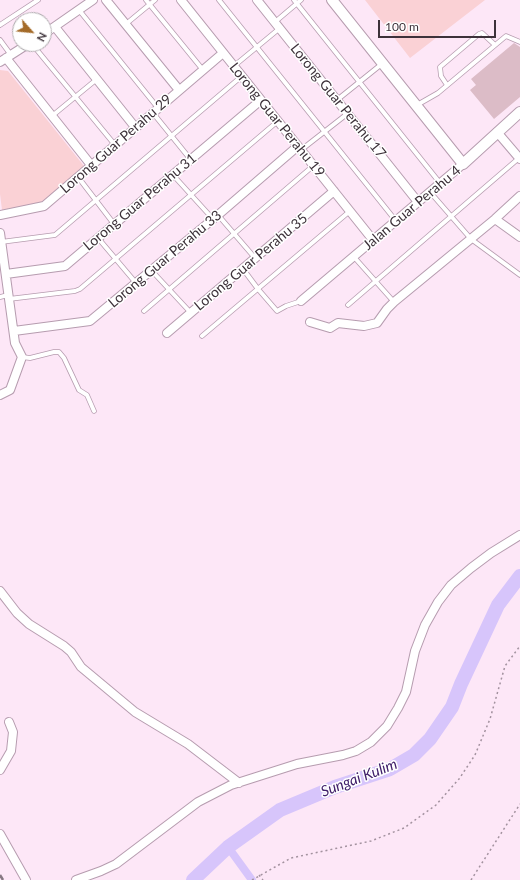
<!DOCTYPE html>
<html>
<head>
<meta charset="utf-8">
<style>
  body { margin:0 }
  #map { position:relative; width:520px; height:880px; overflow:hidden; background:#fde7f7; font-family:Lato,sans-serif }
  canvas { display:block }
  .north { position:absolute; left:12px; top:12px; width:40px; height:40px; box-sizing:border-box; background:#fff; border:1px solid #b1adb0; border-radius:50%; rotate:117deg; font-size:11px; font-weight:700; line-height:16px; text-align:center; color:#3d323a }
  .north::after { content:''; display:block; margin:auto; width:14px; height:18px; background:#a46b29; clip-path:polygon(50% 0,100% 100%,50% 72%,0 100%) }
  .scale { position:absolute; left:378px; top:20px; width:118px; height:18px; box-sizing:border-box; border:2px solid #3d323a; border-top:0; padding-left:5px; font-size:12px; line-height:14px; white-space:nowrap; color:#3d323a; -webkit-text-stroke:3px #fff; paint-order:stroke }
</style>
</head>
<body>
<div id="map">
<canvas width="520" height="880"></canvas>
<div class="north">N</div>
<div class="scale">100 m</div>
</div>
<script>
const ctx = document.querySelector('canvas').getContext('2d');
ctx.lineJoin = 'round';
function fill(path, color) {
  ctx.fillStyle = color;
  ctx.fill(path, 'evenodd');
}
function shape(rows) {
  const path = new Path2D();
  for (const r of rows) {
    path.moveTo(r[0], r[1]);
    for (let i = 2; i < r.length; i += 2) path.lineTo(r[i], r[i + 1]);
  }
  return path;
}
function stroke(path, color, width, dash) {
  ctx.strokeStyle = color;
  ctx.lineWidth = width;
  ctx.lineCap = dash ? 'butt' : 'round';
  ctx.setLineDash(dash || []);
  ctx.stroke(path);
}
function label(font, color, halo, rows, align = 'center') {
  ctx.font = font + ' Lato,sans-serif';
  ctx.lineWidth = 3;
  ctx.setLineDash([]);
  ctx.textBaseline = 'middle';
  ctx.strokeStyle = halo;
  ctx.fillStyle = color;
  for (const [text, x, y, turn = 0] of rows) {
    ctx.save();
    ctx.translate(x, y);
    ctx.rotate((+turn || 0) * Math.PI / 180);
    ctx.textAlign = isNaN(turn) ? turn : align;
    if (halo) ctx.strokeText(text, 0, 0);
    ctx.fillText(text, 0, 0);
    ctx.restore();
  }
}
fill(shape([
  [365,0,485,0,410,58],
  [0,70,8,71,84,166,42,203,2,210,0,194]
]), '#fad1d5');
stroke(shape([
  [228,847,252,880]
]), '#d7c5fb', 8);
stroke(shape([
  [193,880,228,847,280,810,335,787,390,769,414,755,430,739,452,707,461,684,498,605,520,576]
]), '#d7c5fb', 14);
fill(shape([
  [514,43,520,47,520,97,494,119,470,90,476,85,471,79]
]), '#dcbcc7');
const service = shape([
  [146,0,203,70],
  [219,0,396,221],
  [294,0,440,183],
  [79,10,158,108],
  [275,22,301,0],
  [126,24,155,0],
  [0,25,38,0],
  [0,40,11,55],
  [32,44,115,145],
  [234,66,280,28],
  [447,85,441,76,440,67,479,34,482,33,495,45],
  [337,100,383,63],
  [417,105,438,93,506,36,520,42],
  [153,113,191,160],
  [52,116,97,79],
  [301,150,347,114],
  [173,175,213,219],
  [78,177,114,224],
  [430,192,471,239,520,275],
  [218,215,255,258],
  [98,238,136,283],
  [1,242,55,235,242,76],
  [354,257,394,302],
  [243,269,258,289,277,311,286,306,301,301],
  [152,271,191,313],
  [0,297,8,295],
  [9,299,75,291,80,289,278,121],
  [348,305,519,158],
  [144,311,313,166],
  [202,336,350,211],
  [22,357,30,358,54,352,59,352,64,358,79,390,87,395,94,411]
]);
const minor = shape([
  [106,0,179,90],
  [181,0,373,240],
  [257,0,418,202],
  [55,27,135,127],
  [44,34,93,0],
  [6,58,91,165],
  [0,62,28,44],
  [497,132,520,159],
  [0,215,44,206,223,53],
  [495,219,520,237],
  [0,233,15,343,22,357,10,390,0,395],
  [6,274,65,266,261,100],
  [301,301,463,164],
  [310,322,330,328,338,323,364,326,377,323,387,309,394,302,495,219,520,196],
  [14,331,90,321,218,215,298,146],
  [167,333,334,191],
  [0,591,17,613,29,624,64,646,71,652,81,667,135,712,188,744,239,783],
  [0,770,11,751,13,732,9,722],
  [0,834,26,880],
  [76,880,101,871,116,864,198,802,231,785,297,764,343,755,356,751,371,742,387,726,398,708,406,692,415,651,425,625,438,602,451,585,471,568,491,553,520,535]
]);
const tertiary = shape([
  [332,0,463,164,520,112]
]);
stroke(service, '#b69caf', 5.5);
stroke(minor, '#b69caf', 10);
stroke(tertiary, '#b69caf', 12);
stroke(shape([
  [259,875,263,880],
  [252,880,291,858,371,841,404,828,436,805,459,779,475,755,490,719,505,666,520,646],
  [471,880,520,804]
]), '#a3929f', 1.5, [2, 3]);
stroke(service, '#fff', 4);
stroke(minor, '#fff', 8);
stroke(tertiary, '#fff', 10);
stroke(shape([
  [0,875,3,880]
]), '#877883', 2.5, [6, 3]);
label('14px', '#3d323a', '#fff', [
  ["Lorong Guar Perahu 17",338,101,51],
  ["Lorong Guar Perahu 19",277,120,51],
  ["Lorong Guar Perahu 29",116,144,-41],
  ["Lorong Guar Perahu 31",140,202,-40],
  ["Jalan Guar Perahu 4",412,208,-40],
  ["Lorong Guar Perahu 33",165,259,-40],
  ["Lorong Guar Perahu 35",251,262,-40]
]);
label('italic 15px', '#41206b', '#fff', [
  ["Sungai Kulim",359,778,-21]
]);
</script>
</body>
</html>
